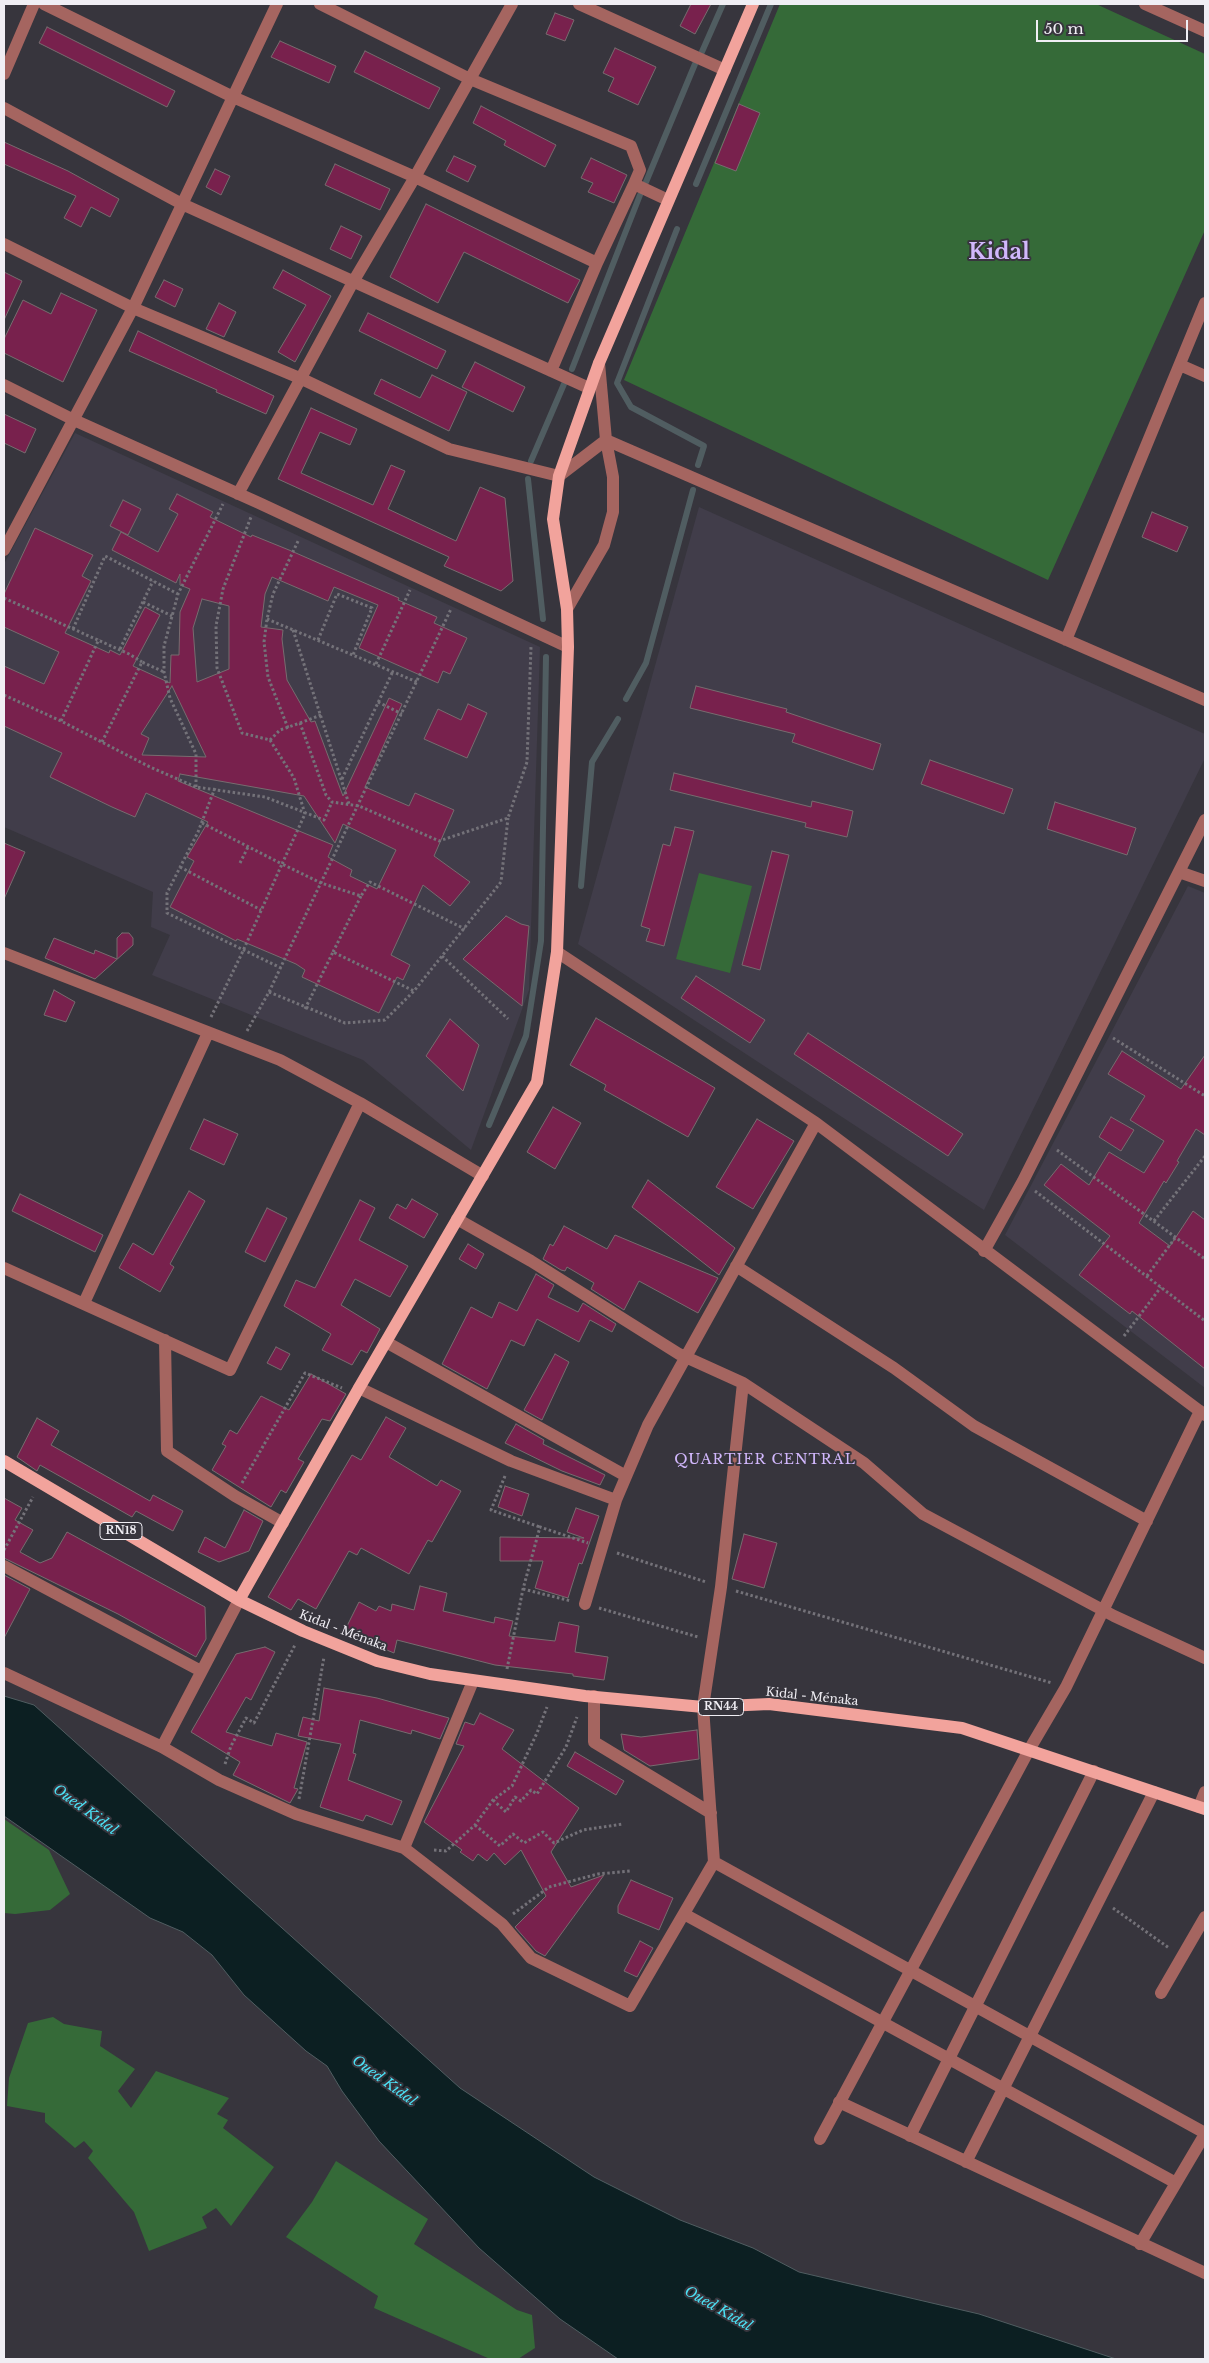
<!DOCTYPE html>
<html>
<head>
<meta charset="utf-8">
<style>
  body { margin:0 }
  #map { position:relative; width:1209px; height:2363px; overflow:hidden; background:#37353d; font-family:"Libre Baskerville",serif }
  canvas { display:block }
  .frame { position:absolute; inset:0; border:5px solid #f0eef4; pointer-events:none }
  .scale { position:absolute; left:1036px; top:20px; width:152px; height:22px; box-sizing:border-box; border:2px solid #f0eef4; border-top:0; padding-left:6px; font-size:15px; line-height:18px; white-space:nowrap; color:#f0eef4; -webkit-text-stroke:4px #37353d; paint-order:stroke }
</style>
</head>
<body>
<div id="map">
<canvas width="1209" height="2363"></canvas>
<div class="frame"></div>
<div class="scale">50 m</div>
</div>
<script>
const ctx = document.querySelector('canvas').getContext('2d');
ctx.lineJoin = 'round';
function fill(path, color) {
  ctx.fillStyle = color;
  ctx.fill(path, 'evenodd');
}
function shape(rows) {
  const path = new Path2D();
  for (const r of rows) {
    path.moveTo(r[0], r[1]);
    for (let i = 2; i < r.length; i += 2) path.lineTo(r[i], r[i + 1]);
  }
  return path;
}
function stroke(path, color, width, dash) {
  ctx.strokeStyle = color;
  ctx.lineWidth = width;
  ctx.lineCap = dash ? 'butt' : 'round';
  ctx.setLineDash(dash || []);
  ctx.stroke(path);
}
function label(font, color, halo, rows, align = 'center') {
  ctx.font = font + ' "Libre Baskerville",serif';
  ctx.lineWidth = 4;
  ctx.setLineDash([]);
  ctx.textBaseline = 'middle';
  ctx.strokeStyle = halo;
  ctx.fillStyle = color;
  for (const [text, x, y, turn = 0] of rows) {
    ctx.save();
    ctx.translate(x, y);
    ctx.rotate((+turn || 0) * Math.PI / 180);
    ctx.textAlign = isNaN(turn) ? turn : align;
    if (halo) ctx.strokeText(text, 0, 0);
    ctx.fillText(text, 0, 0);
    ctx.restore();
  }
}
fill(shape([
  [75,433,540,647,529,990,471,1150,363,1060,152,975,170,935,151,927,153,892,4,827,4,564],
  [699,507,1205,734,1205,758,984,1210,578,944],
  [1188,886,1205,893,1205,1388,1005,1235]
]), '#413d4a');
fill(shape([
  [780,4,1096,4,1205,54,1205,230,1048,580,624,380],
  [699,873,752,886,730,973,676,959],
  [4,1819,49,1850,70,1894,50,1910,15,1914,4,1913],
  [53,2017,64,2024,102,2031,100,2046,135,2069,118,2091,131,2108,156,2071,229,2098,217,2114,228,2120,223,2128,274,2167,231,2226,216,2208,202,2217,207,2228,149,2251,134,2212,88,2158,93,2151,84,2141,75,2148,45,2122,45,2113,7,2106,9,2078,28,2023],
  [336,2161,428,2219,414,2244,517,2310,532,2315,535,2348,518,2359,490,2359,374,2308,378,2296,286,2237,312,2202]
]), '#356a38');
const water = shape([
  [4,1696,34,1705,460,2088,594,2177,680,2220,753,2248,799,2272,979,2314,1116,2359,618,2359,560,2319,479,2248,379,2141,342,2091,327,2066,306,2051,244,1995,212,1955,183,1932,150,1918,4,1816,4,1696]
]);
fill(water, '#0c1f22');
stroke(water, '#505d61', 1);
stroke(shape([
  [701,54,723,4],
  [646,182,695,64],
  [696,184,771,4],
  [677,229,617,383,631,407,704,446,698,465],
  [572,369,640,195],
  [531,461,564,384],
  [528,479,543,619],
  [626,699,646,663,693,490],
  [581,886,592,762,618,719],
  [489,1125,526,1036,541,941,546,657]
]), '#505d61', 6);
const building = shape([
  [691,4,711,4,695,34,680,26,691,4],
  [555,13,574,20,565,41,546,34,555,13],
  [47,27,175,91,167,107,39,43,47,27],
  [280,41,336,66,329,83,271,57,280,41],
  [615,48,656,67,638,105,608,91,614,78,603,73,615,48],
  [365,51,440,88,429,109,354,72,365,51],
  [739,104,760,113,736,171,715,163,739,104],
  [481,106,556,145,545,167,504,145,506,141,473,123,481,106],
  [4,142,68,171,119,199,110,217,91,207,81,227,64,218,76,196,4,164,4,142],
  [454,156,476,166,468,182,446,171,454,156],
  [591,158,627,175,614,203,588,192,593,183,581,178,591,158],
  [335,164,390,189,380,210,325,185,335,164],
  [215,169,230,176,221,195,206,187,215,169],
  [426,204,580,280,568,303,464,252,438,303,390,277,426,204],
  [341,226,362,236,351,259,330,249,341,226],
  [283,270,331,296,295,362,278,352,306,305,273,288,283,270],
  [4,272,22,281,4,320,4,272],
  [164,280,183,289,175,307,155,297,164,280],
  [61,293,97,310,63,382,4,353,4,339,23,300,51,314,61,293],
  [219,303,236,312,224,337,206,329,219,303],
  [368,313,446,351,437,369,359,331,368,313],
  [138,331,274,396,266,414,216,392,217,390,129,351,138,331],
  [475,362,525,387,513,412,462,387,475,362],
  [432,375,467,392,449,431,374,394,381,379,420,398,432,375],
  [311,408,357,429,350,445,320,432,301,473,373,505,391,465,405,471,388,509,456,541,480,487,505,498,513,581,501,591,444,566,449,557,278,479,311,408],
  [4,414,36,429,25,453,4,443,4,414],
  [177,494,213,512,210,517,251,537,252,535,289,550,399,598,398,600,437,617,434,623,467,638,450,674,443,671,438,683,359,648,378,605,334,587,328,601,272,577,265,594,261,627,283,630,282,639,287,680,311,722,315,721,343,796,389,698,402,704,365,787,409,806,415,793,454,810,434,856,470,882,450,906,423,885,391,955,410,965,403,980,397,977,379,1013,302,977,305,970,296,964,237,939,236,941,170,907,194,861,187,857,208,822,146,793,135,817,112,807,50,777,62,753,4,726,4,666,44,684,59,652,4,627,4,594,35,528,93,555,82,576,91,581,65,633,109,653,110,650,120,655,145,607,160,615,133,666,170,683,171,655,179,655,180,612,190,589,180,585,180,574,176,583,112,550,121,532,158,552,178,514,169,509,177,494],
  [202,599,229,606,229,669,197,682,193,628,202,599],
  [172,686,206,757,142,755,149,738,141,734,172,686],
  [180,774,304,796,335,843,343,824,396,850,377,889,350,876,352,870,328,857,333,845,178,781,180,774],
  [123,500,141,509,128,535,110,526,123,500],
  [1152,512,1188,527,1177,552,1142,537,1152,512],
  [696,686,787,709,786,712,881,744,873,770,792,742,795,734,690,708,696,686],
  [468,704,487,713,467,758,424,739,438,709,461,720,468,704],
  [930,760,1013,789,1004,814,921,784,930,760],
  [674,773,811,807,812,801,853,811,847,837,805,827,806,823,670,790,674,773],
  [1055,802,1136,828,1127,855,1047,829,1055,802],
  [675,827,694,831,664,946,646,941,650,929,641,926,663,844,670,846,675,827],
  [4,843,25,852,4,899,4,843],
  [772,851,789,855,760,970,742,965,772,851],
  [506,916,521,924,529,926,522,1006,463,959,506,916],
  [122,933,129,933,133,938,133,945,95,979,45,958,54,938,94,954,95,950,117,959,117,938,122,933],
  [696,976,765,1020,750,1043,681,998,696,976],
  [54,990,75,1002,66,1022,44,1015,54,990],
  [596,1018,715,1088,688,1137,604,1090,606,1085,570,1065,596,1018],
  [450,1019,479,1045,463,1091,426,1056,450,1019],
  [808,1033,963,1134,948,1156,794,1054,808,1033],
  [1122,1051,1181,1089,1205,1055,1205,1135,1196,1129,1177,1161,1179,1162,1166,1183,1164,1181,1139,1223,1170,1246,1193,1211,1205,1220,1205,1369,1132,1311,1130,1314,1079,1275,1110,1236,1044,1185,1061,1164,1089,1185,1109,1152,1144,1173,1164,1141,1130,1120,1145,1096,1108,1074,1122,1051],
  [553,1107,581,1123,555,1169,527,1152,553,1107],
  [1111,1117,1134,1130,1121,1151,1099,1137,1111,1117],
  [204,1119,238,1134,224,1165,190,1149,204,1119],
  [757,1119,794,1141,753,1209,716,1187,757,1119],
  [648,1180,735,1248,719,1275,632,1207,648,1180],
  [189,1191,205,1201,170,1264,174,1267,160,1292,119,1268,133,1243,153,1255,189,1191],
  [20,1194,103,1235,95,1252,12,1211,20,1194],
  [412,1199,438,1214,424,1238,389,1218,397,1204,406,1209,412,1199],
  [360,1200,375,1208,359,1240,408,1266,390,1297,355,1279,341,1305,380,1329,367,1353,361,1350,352,1365,322,1350,331,1334,284,1306,296,1280,315,1288,360,1200],
  [267,1208,287,1218,265,1262,245,1252,267,1208],
  [564,1226,607,1249,615,1235,718,1278,698,1313,639,1281,624,1310,591,1289,594,1283,567,1267,565,1271,561,1270,543,1259,550,1244,553,1246,564,1226],
  [468,1244,484,1254,476,1269,459,1259,468,1244],
  [536,1274,554,1285,548,1297,578,1312,583,1303,616,1324,612,1332,590,1320,579,1342,537,1319,524,1346,511,1340,487,1389,442,1364,471,1307,492,1318,499,1302,517,1311,536,1274],
  [276,1347,290,1354,281,1370,267,1363,276,1347],
  [555,1354,569,1362,542,1420,524,1410,555,1354],
  [311,1374,346,1394,330,1421,322,1419,298,1459,304,1462,286,1493,281,1490,271,1507,212,1470,226,1446,222,1444,230,1430,237,1434,261,1396,289,1410,311,1374],
  [386,1417,406,1428,389,1457,437,1486,441,1480,461,1491,432,1542,428,1540,409,1574,361,1548,357,1555,349,1551,316,1609,298,1599,291,1610,268,1597,352,1455,361,1460,386,1417],
  [37,1418,59,1431,51,1445,150,1501,153,1495,183,1511,173,1531,136,1511,132,1517,40,1465,37,1471,17,1457,37,1418],
  [516,1424,544,1440,543,1444,605,1475,600,1485,562,1471,505,1443,516,1424],
  [505,1486,529,1494,522,1516,498,1507,505,1486],
  [4,1498,22,1508,15,1520,33,1530,20,1552,40,1563,52,1558,67,1532,205,1607,206,1639,196,1657,118,1614,4,1558,4,1498],
  [576,1508,599,1516,582,1564,579,1563,568,1598,535,1588,543,1561,500,1561,500,1537,584,1538,567,1532,576,1508],
  [244,1510,263,1521,249,1551,219,1562,198,1552,205,1537,225,1548,244,1510],
  [744,1534,777,1543,764,1588,732,1579,744,1534],
  [4,1575,30,1589,4,1638,4,1575],
  [420,1586,447,1593,443,1611,494,1623,495,1617,513,1621,509,1636,555,1641,559,1622,579,1626,575,1652,608,1657,604,1680,573,1676,573,1674,495,1665,397,1640,394,1653,344,1632,359,1602,376,1611,379,1606,391,1611,392,1604,414,1610,420,1586],
  [265,1647,275,1652,251,1700,246,1697,226,1732,272,1746,276,1733,307,1742,294,1788,298,1789,290,1803,233,1775,240,1762,191,1732,236,1654,265,1647],
  [324,1688,377,1698,449,1718,440,1739,412,1730,411,1734,360,1720,353,1753,356,1754,348,1780,402,1801,392,1825,366,1815,363,1821,320,1807,341,1744,298,1736,303,1717,319,1721,324,1688],
  [480,1713,514,1730,502,1749,579,1808,551,1852,571,1887,604,1875,545,1956,536,1951,515,1927,546,1896,521,1850,505,1865,494,1853,487,1861,478,1854,473,1861,460,1852,462,1850,424,1822,464,1746,456,1744,465,1722,474,1725,480,1713],
  [697,1730,699,1759,650,1766,624,1750,621,1734,641,1737,697,1730],
  [575,1752,624,1781,616,1795,567,1766,575,1752],
  [631,1880,673,1898,659,1930,618,1913,618,1906,631,1880],
  [640,1941,653,1948,637,1977,624,1971,640,1941]
]);
fill(building, '#78214d');
stroke(building, '#776c6f', 1);
stroke(shape([
  [4,598,129,654,142,662],
  [143,602,172,616],
  [267,619,417,682],
  [73,629,105,556,178,594],
  [293,630,349,804],
  [318,640,337,594,372,608,353,655],
  [120,649,153,581],
  [376,664,410,590],
  [4,695,61,721,150,767,196,787,265,797,324,820,332,802],
  [378,702,402,714],
  [61,721,99,639],
  [300,723,321,715],
  [288,728,268,677,264,642,267,619,273,594,299,539],
  [270,740,280,730,300,723,326,795,332,802,359,806,439,841,508,818,527,762,531,647],
  [102,742,142,662,164,672],
  [342,779,393,671],
  [196,787,196,754,170,698,164,672,164,646,178,594,223,504],
  [215,788,198,832,167,893,167,913,281,968],
  [202,823,282,864,305,814,294,778,270,740,242,733,217,668,216,626,223,589,251,517],
  [240,863,248,847],
  [180,867,261,910],
  [333,952,361,896],
  [442,956,508,1019],
  [269,992,345,1023,385,1020,414,991,501,882,508,818],
  [305,1009,333,952,414,991],
  [211,1017,243,951,282,864,321,883,361,896,370,882,465,929],
  [247,1031,269,992,451,609],
  [1113,1038,1205,1096],
  [1057,1150,1205,1259],
  [1035,1191,1205,1321],
  [1154,1221,1205,1156],
  [1147,1276,1175,1238],
  [1124,1336,1161,1287],
  [505,1476,491,1510,540,1527],
  [242,1483,305,1373,342,1388],
  [4,1550,33,1497],
  [617,1553,706,1582],
  [523,1589,571,1601],
  [736,1591,1052,1683],
  [599,1608,698,1637],
  [507,1669,523,1589,540,1527,588,1543],
  [225,1764,231,1746,246,1718,254,1723,295,1645],
  [299,1799,324,1657],
  [493,1800,506,1812,515,1797,521,1801,531,1790,537,1794,566,1747,577,1717],
  [475,1825,500,1846,513,1834,524,1843,543,1832,554,1843,583,1830,623,1824],
  [434,1850,446,1851,475,1825,493,1800,512,1786,537,1733,547,1707],
  [1113,1908,1169,1948],
  [513,1914,549,1887,598,1874,630,1871]
]), '#747279', 3, [2.5, 2.5]);
stroke(shape([
  [44,4,233,97,415,177,597,263,551,371],
  [320,4,470,79,631,146,640,170,634,184,668,200],
  [579,4,725,70],
  [1145,4,1205,31],
  [4,74,34,4],
  [4,108,182,204,589,388],
  [4,244,133,308,302,379,449,449,559,476,606,440,1205,700],
  [597,263,634,184],
  [1180,365,1205,376],
  [4,385,74,420,259,503,568,647],
  [238,494,353,282,415,177,512,4],
  [4,550,133,308,277,4],
  [567,609,604,545,613,512,613,477,606,440,599,363],
  [1066,640,1205,303],
  [1179,872,1205,881],
  [557,952,816,1123,1205,1415],
  [4,953,280,1060,360,1103,483,1176],
  [457,1219,531,1261,679,1354,743,1383,864,1463,923,1514,1114,1616,1205,1658],
  [984,1251,1023,1181,1205,820],
  [736,1266,894,1368,974,1426,1147,1521],
  [4,1268,230,1370,360,1103],
  [84,1303,208,1033],
  [165,1340,167,1451,235,1496,283,1523],
  [386,1342,626,1476],
  [359,1388,511,1461,616,1500],
  [4,1566,201,1671],
  [585,1604,616,1500,648,1425,816,1123],
  [4,1673,162,1747,219,1780,296,1814,404,1848,502,1924,531,1958,630,2006,714,1862,703,1707,721,1587,743,1383],
  [594,1696,594,1742,711,1813],
  [162,1747,239,1600],
  [1199,1807,1205,1792],
  [404,1848,473,1681],
  [714,1862,1205,2133],
  [684,1914,1176,2183],
  [1161,1993,1205,1917],
  [839,2102,1205,2273],
  [910,2136,1094,1771],
  [820,2139,1029,1750,1066,1687,1200,1411],
  [966,2162,1154,1792],
  [1140,2244,1205,2134]
]), '#a56560', 12);
stroke(shape([
  [4,1461,239,1600,303,1631,377,1661,430,1674,585,1696,703,1707,769,1704,962,1728,1205,1809],
  [239,1600,359,1388,537,1082,557,952,568,647,567,609,553,519,559,476,599,363,753,4]
]), '#f2a39c', 12);
for (const [x, y, w] of [
  [121,1531,42],
  [721,1707,45]
]) {
  const box = new Path2D();
  box.roundRect(x - w / 2, y - 8.5, w, 17, 4);
  ctx.fillStyle = '#37353d';
  ctx.fill(box);
  stroke(box, '#f0eef4', 1);
}
label('bold 11px', '#f0eef4', null, [
  ["RN18",121,1531],
  ["RN44",721,1707]
]);
label('12px', '#f0eef4', '#37353d', [
  ["Kidal - Ménaka",343,1631,21],
  ["Kidal - Ménaka",812,1697,6]
]);
ctx.letterSpacing = '1px';
label('14px', '#d1b7fc', '#37353d', [
  ["QUARTIER CENTRAL",765,1460]
]);
ctx.letterSpacing = '0px';
label('italic 14px', '#4ce2f6', '#37353d', [
  ["Oued Kidal",85,1810,36],
  ["Oued Kidal",384,2081,36],
  ["Oued Kidal",718,2309,30]
]);
label('bold 22px', '#d1b7fc', '#37353d', [
  ["Kidal",999,253]
]);
</script>
</body>
</html>
